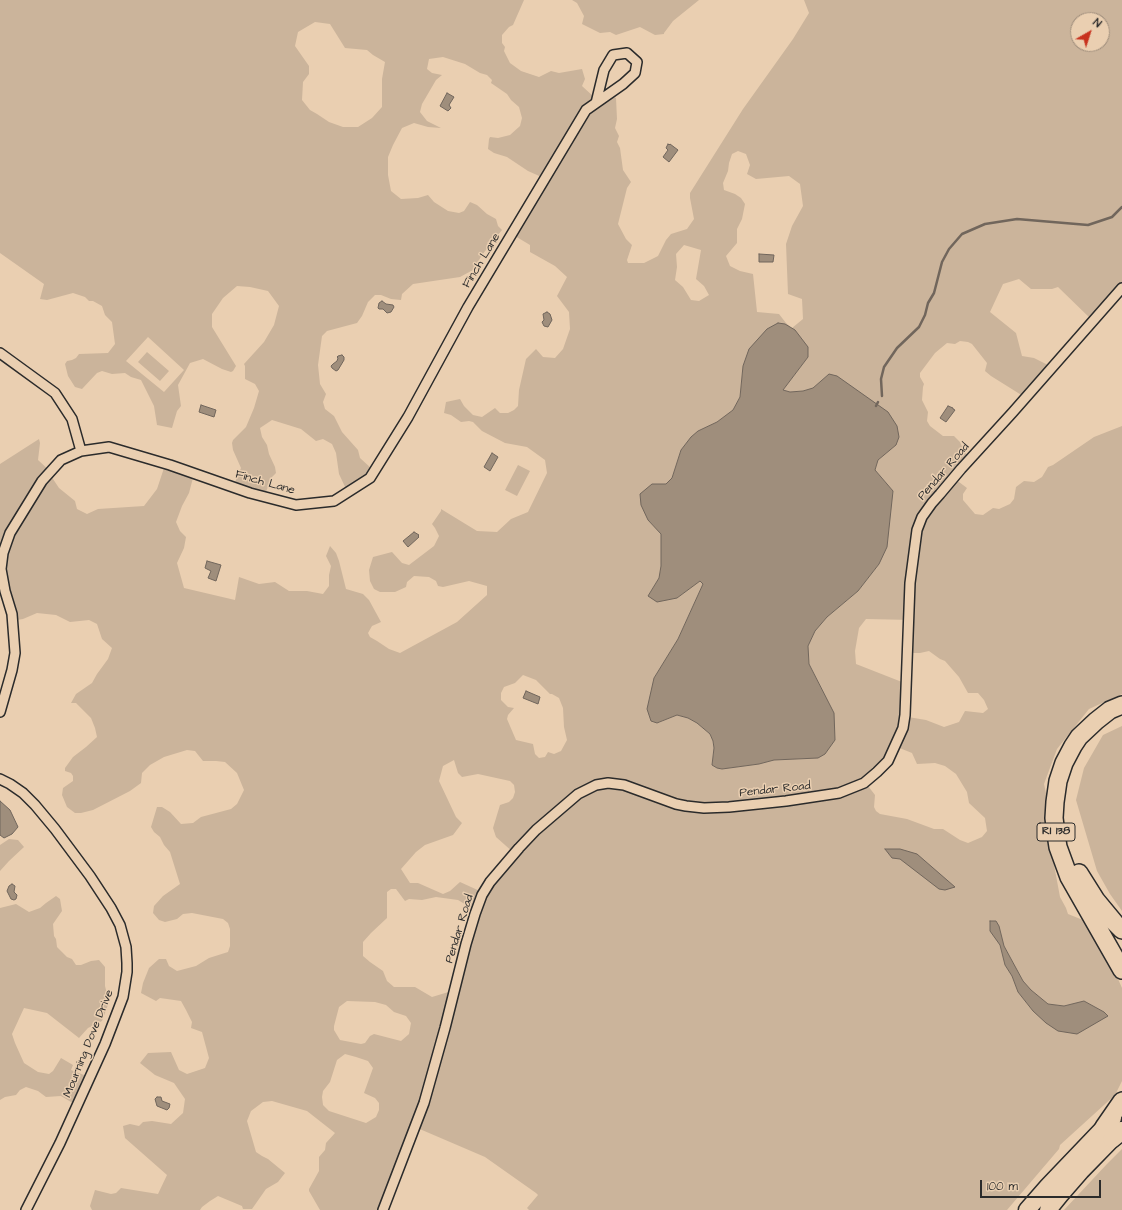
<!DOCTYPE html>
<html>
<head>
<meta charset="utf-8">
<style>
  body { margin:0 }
  #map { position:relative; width:1122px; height:1210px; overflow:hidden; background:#eacfb1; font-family:"Architects Daughter",sans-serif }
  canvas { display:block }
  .north { position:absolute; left:1070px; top:12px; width:40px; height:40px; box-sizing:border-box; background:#eacfb1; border:1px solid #9e8d7b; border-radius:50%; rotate:39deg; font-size:11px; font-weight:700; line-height:16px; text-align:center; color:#2b2b2b }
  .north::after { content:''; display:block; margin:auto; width:14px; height:18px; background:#c8321e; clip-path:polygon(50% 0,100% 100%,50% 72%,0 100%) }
  .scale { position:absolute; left:980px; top:1180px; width:121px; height:18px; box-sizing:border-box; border:2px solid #2b2b2b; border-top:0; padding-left:5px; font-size:12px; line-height:14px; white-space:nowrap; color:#2b2b2b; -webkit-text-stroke:3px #eacfb1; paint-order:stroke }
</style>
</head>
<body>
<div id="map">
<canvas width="1122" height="1210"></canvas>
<div class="north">N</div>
<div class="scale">100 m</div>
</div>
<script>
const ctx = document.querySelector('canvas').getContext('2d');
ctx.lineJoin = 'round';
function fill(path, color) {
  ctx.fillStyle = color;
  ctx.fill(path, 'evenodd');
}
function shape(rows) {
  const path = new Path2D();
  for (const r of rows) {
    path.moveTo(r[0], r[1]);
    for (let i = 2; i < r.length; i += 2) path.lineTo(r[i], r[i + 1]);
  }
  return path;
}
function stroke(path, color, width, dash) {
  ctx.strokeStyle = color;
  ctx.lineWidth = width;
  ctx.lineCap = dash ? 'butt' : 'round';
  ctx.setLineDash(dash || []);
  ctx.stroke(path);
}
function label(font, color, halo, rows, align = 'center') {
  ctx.font = font + ' "Architects Daughter",sans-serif';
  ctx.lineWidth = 3;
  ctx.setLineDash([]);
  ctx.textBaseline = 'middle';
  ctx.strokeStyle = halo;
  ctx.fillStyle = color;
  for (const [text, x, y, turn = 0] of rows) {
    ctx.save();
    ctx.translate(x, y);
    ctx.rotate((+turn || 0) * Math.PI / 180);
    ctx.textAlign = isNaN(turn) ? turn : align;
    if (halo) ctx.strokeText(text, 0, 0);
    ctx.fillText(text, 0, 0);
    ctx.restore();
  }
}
fill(shape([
  [0,0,524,0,513,25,509,27,502,35,502,43,505,47,504,51,510,63,521,71,539,77,551,71,559,73,582,69,585,79,582,86,594,97,610,95,616,98,617,119,615,128,619,136,617,142,620,148,623,170,631,182,627,188,618,224,626,239,632,245,627,260,628,263,644,263,658,256,666,240,671,234,687,229,694,219,690,198,690,193,743,109,793,39,809,13,804,0,1122,0,1122,288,1093,321,1058,287,1052,289,1031,289,1019,279,1003,284,990,312,1016,333,1022,356,1034,358,1052,367,1023,396,991,376,985,371,987,363,972,344,968,342,960,341,955,344,947,343,935,353,920,373,920,377,924,384,923,387,922,400,928,412,927,421,930,426,943,436,954,436,960,442,964,451,970,458,955,479,967,488,963,494,963,500,975,514,983,515,993,508,999,509,1010,504,1014,499,1016,487,1024,481,1034,482,1042,477,1048,467,1053,465,1094,437,1122,426,1122,694,1089,709,1057,749,1044,784,1052,821,1052,854,1060,897,1066,908,1068,914,1088,922,1106,952,1122,988,1122,1081,1115,1095,1060,1145,1059,1149,1007,1210,529,1210,527,1208,538,1195,536,1193,485,1157,415,1127,382,1210,320,1210,309,1191,309,1189,319,1171,319,1157,325,1150,326,1143,335,1133,307,1111,272,1101,263,1102,251,1111,247,1121,256,1152,262,1156,268,1159,285,1173,278,1182,266,1189,252,1209,243,1209,242,1206,218,1196,210,1201,202,1207,200,1210,92,1210,90,1206,95,1190,111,1194,116,1193,121,1188,158,1194,167,1175,125,1138,123,1126,130,1124,139,1126,143,1122,152,1121,171,1124,183,1113,185,1099,174,1083,155,1075,140,1063,148,1053,171,1052,179,1070,187,1074,205,1068,209,1058,202,1032,191,1028,192,1022,186,1010,181,1001,160,998,156,1001,141,993,143,983,149,968,159,959,166,959,169,966,177,971,196,966,209,958,228,952,230,946,230,929,228,923,223,919,192,913,183,914,177,919,165,922,159,920,153,913,154,906,163,896,180,884,170,852,164,845,160,837,154,832,151,827,157,807,162,807,170,812,181,824,193,823,201,817,231,809,237,804,244,790,237,773,225,762,216,761,203,761,195,751,187,750,164,757,150,765,142,773,141,783,130,791,93,810,81,813,75,813,67,807,62,795,63,788,73,781,73,776,71,773,65,771,65,768,73,757,86,747,97,737,95,728,91,718,76,703,71,703,76,694,92,683,97,674,108,659,112,648,102,639,97,624,89,620,70,622,56,615,37,613,23,619,11,621,0,572,0,464,39,439,40,443,38,460,51,472,51,476,59,488,75,501,77,509,87,514,98,509,144,506,157,489,165,465,194,474,189,493,182,506,176,522,180,531,186,537,184,548,177,563,184,588,235,600,239,577,259,584,275,582,289,591,307,591,323,594,329,586,329,575,331,566,326,556,330,546,336,553,339,561,346,589,363,594,369,600,381,622,372,626,368,633,370,637,377,641,389,649,400,653,457,622,487,595,487,586,469,581,443,587,438,586,436,581,429,577,414,576,407,582,406,587,395,592,380,592,374,589,370,581,369,570,373,557,392,552,402,563,409,565,434,546,439,536,435,528,432,524,441,511,441,509,477,531,497,532,511,519,528,512,547,473,545,460,527,447,505,443,482,431,473,422,469,421,461,422,451,415,444,413,446,402,460,399,464,406,473,415,482,417,495,408,500,413,508,413,514,410,518,406,519,390,526,359,536,349,543,357,555,358,563,349,570,329,569,312,557,296,567,277,555,266,530,252,530,245,515,236,546,179,528,171,507,157,494,153,488,149,489,139,490,137,498,138,510,135,520,126,522,118,519,107,511,100,507,94,491,83,492,80,487,75,480,73,465,64,443,57,429,59,427,69,432,73,442,75,436,80,422,104,420,112,427,121,441,128,428,127,414,123,402,128,393,145,388,157,388,175,391,191,401,199,418,198,428,195,434,202,448,211,459,213,464,211,470,202,477,205,487,214,496,219,498,226,502,230,497,236,482,255,473,270,460,277,413,284,402,294,401,300,391,299,381,295,375,295,368,302,362,316,357,323,327,331,322,336,318,365,320,384,326,394,323,402,325,409,334,416,342,432,358,450,360,458,372,469,370,472,351,489,347,491,339,474,336,453,332,444,323,439,316,441,301,429,272,420,260,428,262,437,267,445,269,454,275,467,276,473,271,478,266,492,234,485,241,468,233,450,232,443,233,440,246,427,254,408,259,391,255,384,245,379,245,366,244,364,264,342,274,325,279,306,268,291,250,287,237,286,223,298,212,314,212,327,236,366,233,371,231,372,222,369,203,359,190,363,178,385,181,406,177,411,172,428,157,425,154,406,141,380,131,377,125,373,112,374,102,371,97,373,82,389,75,387,68,376,65,364,67,361,72,360,76,358,79,354,108,353,115,344,112,322,105,315,102,306,93,301,89,301,85,297,73,293,47,300,40,299,44,284,0,253],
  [1078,20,1102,20,1102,44,1078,44],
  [315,22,330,24,345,48,367,50,373,55,385,62,382,79,382,107,372,118,358,127,343,127,329,122,317,114,310,110,302,100,303,82,309,74,309,66,295,46,298,32],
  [738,151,746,154,750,165,747,174,756,179,789,176,800,184,803,206,792,226,786,244,788,294,802,299,803,319,792,328,786,323,779,314,757,312,753,274,740,271,730,266,726,256,737,243,737,229,742,219,745,204,741,198,735,194,724,190,723,183,728,171,729,163,732,154],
  [684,245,701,250,696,279,704,286,709,295,699,301,691,300,683,287,675,280,677,267,676,254],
  [148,337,184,370,164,392,126,361],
  [808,357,783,390,790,392,803,391,813,388,829,374,896,445,878,460,875,470,893,491,879,564,858,591,827,617,815,631,808,646,809,664,831,707,817,758,773,760,759,764,722,769,717,768,712,765,714,748,713,741,710,734,697,723,688,718,677,715,658,723,654,678,678,639,703,584,700,581,677,598,648,596,659,578,661,566,661,534,648,520,660,484,666,484,672,478,681,450,698,431,717,422,733,410,740,397,743,366],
  [866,619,911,620,908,653,920,653,929,651,940,659,945,661,959,677,968,693,978,693,984,700,988,709,983,713,965,711,959,722,944,727,926,720,908,717,907,684,856,664,855,651,859,628],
  [523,675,536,680,550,694,552,694,559,698,563,708,564,727,567,740,561,751,554,754,548,752,545,757,539,758,535,754,533,744,516,740,507,719,508,715,514,708,508,707,501,700,501,693,504,687,515,683],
  [897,747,912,753,917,764,935,763,945,766,956,774,967,792,969,803,985,818,987,831,982,837,968,843,960,840,943,829,934,829,907,819,880,814,876,811,874,807,875,795,865,782],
  [454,760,458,773,462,777,478,774,510,781,514,785,515,792,513,798,509,802,500,805,493,828,496,837,514,853,482,892,460,882,450,891,443,894,418,883,410,883,401,869,416,852,425,845,453,835,462,823,456,817,439,781,443,766],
  [391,889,396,889,405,901,409,899,422,900,436,897,458,900,475,910,455,990,432,997,415,987,394,987,387,981,383,971,370,962,363,956,363,942,371,933,387,918,387,892],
  [999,926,1004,946,1023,981,1031,990,1048,1004,1064,1006,1084,1001,1104,1012,1108,1016,1033,1011,1018,992,1012,976,1005,965,1000,945],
  [347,1001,375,1002,386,1005,394,1012,406,1016,411,1023,409,1034,401,1041,374,1034,370,1036,365,1043,361,1044,340,1040,334,1030,334,1026,339,1007],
  [345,1054,356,1057,368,1061,373,1068,364,1093,375,1098,379,1103,379,1110,376,1117,366,1123,329,1111,323,1105,322,1097,323,1091,330,1082,337,1060],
  [572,0,699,0,673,21,664,33,664,34,655,35,640,27,616,35,610,32,600,33,582,24,584,16,577,3],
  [147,352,169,371,160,381,138,362],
  [518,465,530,471,517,496,505,490],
  [1122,726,1122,911,1110,894,1097,871,1076,800,1084,768,1103,735],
  [9,839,18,840,24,847,9,861,0,871,0,845],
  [56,896,60,899,62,911,53,924,54,936,56,939,57,947,67,957,72,959,76,965,81,965,91,961,99,960,105,967,105,986,109,1002,102,1021,88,1028,79,1038,47,1013,24,1008,12,1034,15,1043,24,1063,38,1072,49,1074,53,1071,61,1058,73,1065,71,1070,89,1077,76,1105,61,1096,46,1097,38,1091,26,1087,20,1090,16,1095,5,1097,0,1100,0,908,16,904,29,912,40,908,46,903],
  [1122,1149,1122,1210,1064,1210,1106,1165]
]), '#cbb49b');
const water = shape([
  [447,93,454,97,449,105,451,108,448,111,440,106,447,93],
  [668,144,669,145,670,144,678,150,669,162,663,157,668,150,666,148,668,144],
  [759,254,774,255,773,262,759,262,759,254],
  [382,301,386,304,393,305,394,307,391,312,387,313,383,309,379,309,378,308,379,303,382,301],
  [547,312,550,314,552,320,548,327,544,326,542,322,544,320,543,314,547,312],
  [778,323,785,324,795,330,808,347,808,357,783,390,790,392,803,391,813,388,829,374,837,376,888,412,897,426,899,437,896,445,878,460,875,470,893,491,887,547,879,564,858,591,827,617,815,631,808,646,809,664,834,713,835,740,825,754,818,758,774,760,759,764,722,769,717,768,712,765,714,748,713,741,710,734,697,723,688,718,677,715,657,723,651,721,647,709,654,678,678,639,703,584,700,581,677,598,657,602,648,596,659,578,661,566,661,534,648,520,641,505,640,494,652,484,666,484,672,478,681,450,691,437,698,431,717,422,733,410,740,397,743,366,749,349,767,329,778,323],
  [342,355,344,357,344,360,338,370,336,371,332,368,331,366,333,364,337,361,338,358,337,357,338,356,342,355],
  [201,405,216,410,214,417,199,412,201,405],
  [948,406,953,408,953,409,955,410,946,422,940,418,948,406],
  [492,453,498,457,490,471,484,467,492,453],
  [414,532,419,535,418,536,419,537,408,547,403,541,414,532],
  [207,561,221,565,216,581,208,578,211,571,205,568,207,561],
  [526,691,540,697,538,704,523,698,526,691],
  [0,801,10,810,18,827,12,834,4,838,0,835,0,801],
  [885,849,900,849,917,854,955,887,945,890,939,889,900,859,892,858,885,849],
  [12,884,15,886,14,892,17,895,16,899,14,900,11,899,7,891,9,886,12,884],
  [990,921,996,921,999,926,1004,946,1023,981,1031,990,1048,1004,1064,1006,1084,1001,1104,1012,1108,1016,1077,1034,1058,1031,1046,1023,1033,1011,1018,992,1012,976,1005,965,1000,945,990,931,990,921],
  [157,1097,161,1097,162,1101,170,1104,169,1108,167,1110,157,1106,155,1099,157,1097]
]);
fill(water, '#9f8e7c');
stroke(water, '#71665c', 1);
stroke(shape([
  [882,396,881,379,884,367,897,348,919,327,925,315,928,303,934,293,942,262,949,249,962,234,985,224,1017,219,1088,225,1112,217,1122,207],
  [876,406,878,402]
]), '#71665c', 2.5);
const minor = shape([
  [0,353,55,393,72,419,81,451],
  [0,712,12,670,15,653,12,614,5,591,1,569,3,553,10,533,42,481,61,460,81,451,109,447,170,465,250,493,296,505,334,501,370,478,408,417,468,307,586,110,623,84,635,73,637,62,627,53,613,55,604,70,596,103],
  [0,779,10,784,23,793,35,805,55,829,90,876,111,908,120,925,126,947,127,963,127,972,123,997,105,1044,60,1143,26,1210],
  [383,1210,424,1103,445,1028,466,944,475,914,482,895,490,882,519,848,536,830,578,794,596,785,608,783,624,785,676,804,686,806,704,808,729,807,786,801,839,793,864,783,877,772,888,761,903,728,905,715,910,583,917,530,922,517,932,503,940,494,961,469,1013,412,1122,288]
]);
const trunk = shape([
  [1027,1210,1048,1186,1113,1118],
  [1048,1210,1061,1194,1081,1171,1121,1130]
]);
const motorway = shape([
  [1122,705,1110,710,1096,721,1079,737,1073,746,1064,763,1058,781,1055,802,1054,818,1056,834,1058,847,1069,877,1122,970],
  [1079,873,1096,900,1115,923,1122,930],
  [1104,1127,1122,1101],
  [1112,1139,1122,1131]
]);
stroke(minor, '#2b2b2b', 12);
stroke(trunk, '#2b2b2b', 19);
stroke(motorway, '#2b2b2b', 20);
stroke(minor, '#eacfb1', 9);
stroke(trunk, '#eacfb1', 16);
stroke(motorway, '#eacfb1', 17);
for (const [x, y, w] of [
  [1056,832,38]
]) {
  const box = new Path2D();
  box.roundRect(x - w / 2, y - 9, w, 18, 3);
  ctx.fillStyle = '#eacfb1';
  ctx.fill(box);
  stroke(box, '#2b2b2b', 1);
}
label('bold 11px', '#2b2b2b', null, [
  ["RI 138",1056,832]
]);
label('12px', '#2b2b2b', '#eacfb1', [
  ["Finch Lane",482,261,-59],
  ["Pendar Road",944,472,-49],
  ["Finch Lane",265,483,16],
  ["Pendar Road",775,790,-6],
  ["Pendar Road",460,929,-73],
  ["Mourning Dove Drive",89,1044,-68]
]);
</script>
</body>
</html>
